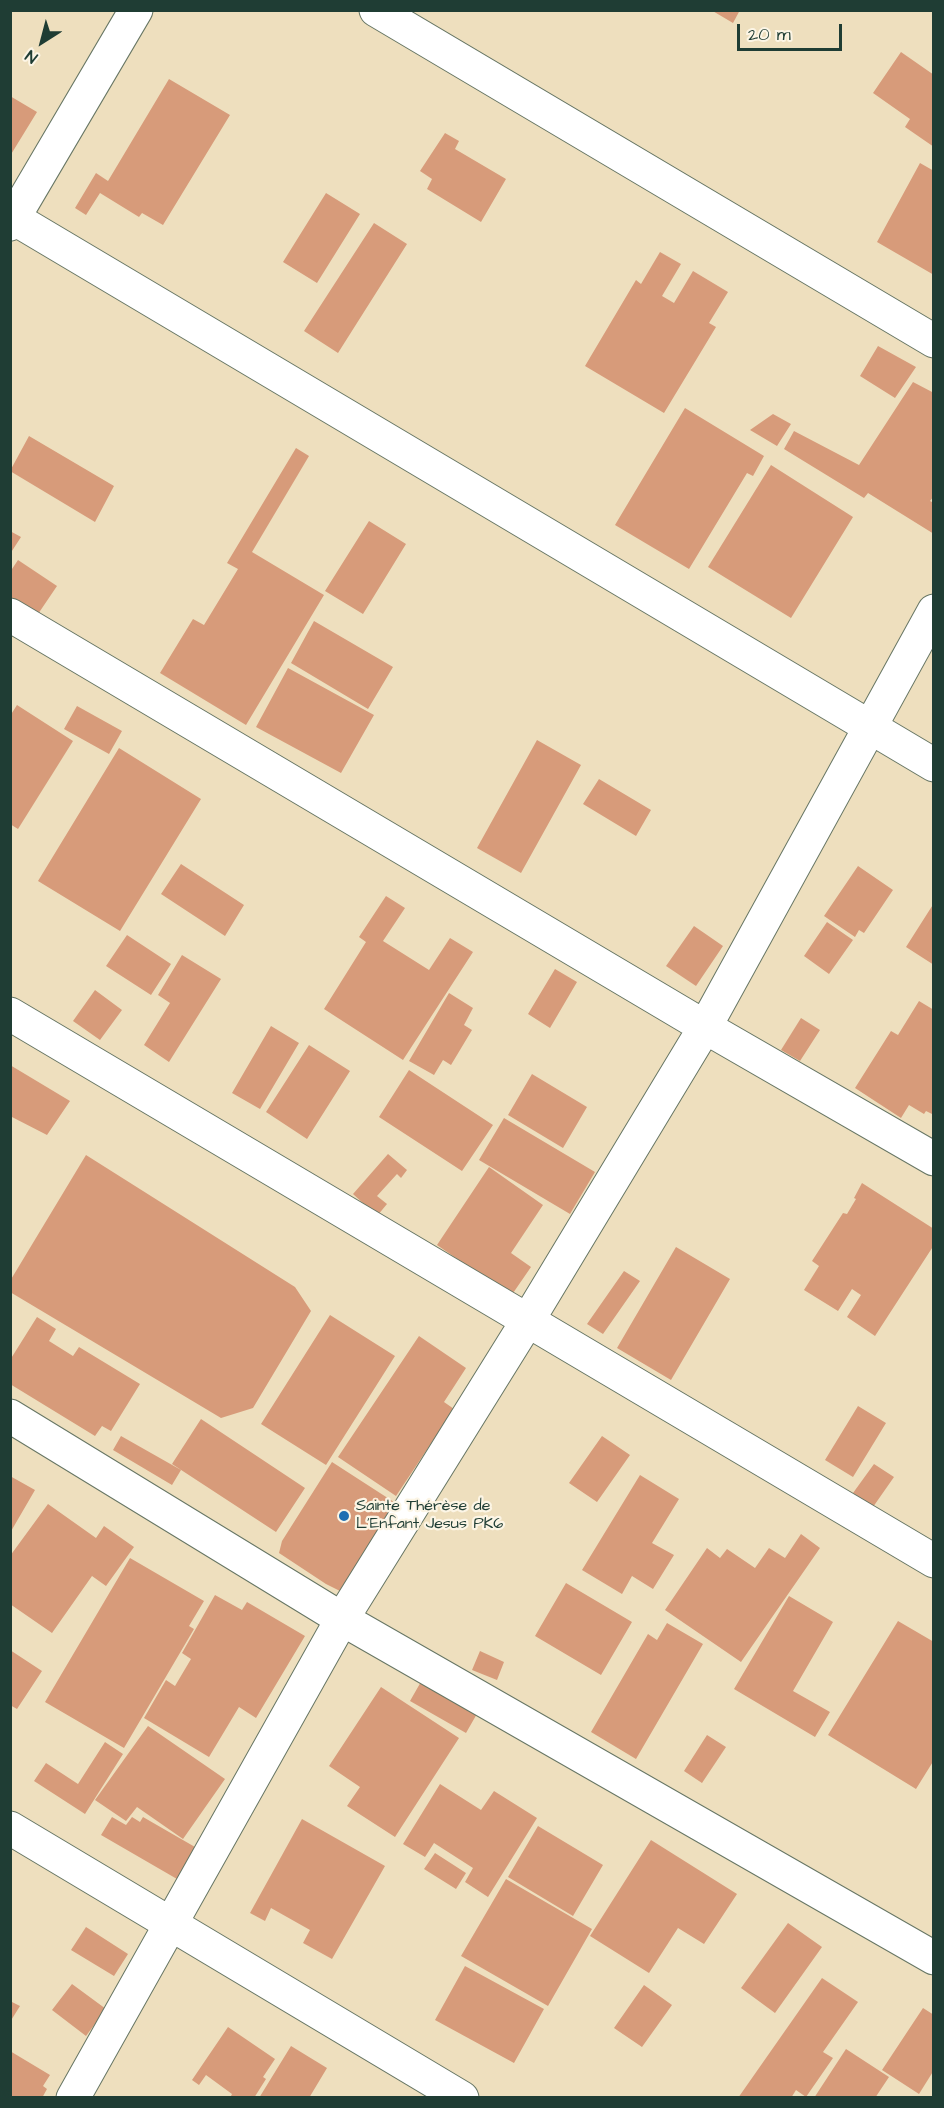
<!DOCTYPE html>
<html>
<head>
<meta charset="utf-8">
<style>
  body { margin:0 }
  #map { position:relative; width:944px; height:2108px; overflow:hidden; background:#eedfbe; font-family:"Architects Daughter",sans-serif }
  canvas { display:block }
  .frame { position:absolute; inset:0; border:12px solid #1f3d34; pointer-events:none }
  .north { position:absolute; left:12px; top:12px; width:60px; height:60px; -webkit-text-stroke:4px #fcf5e5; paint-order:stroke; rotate:216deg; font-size:16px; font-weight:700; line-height:24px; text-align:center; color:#1f3d34 }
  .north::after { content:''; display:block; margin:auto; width:21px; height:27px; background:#1f3d34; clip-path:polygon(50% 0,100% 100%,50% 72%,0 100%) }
  .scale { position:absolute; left:737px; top:24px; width:105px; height:27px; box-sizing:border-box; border:3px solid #1f3d34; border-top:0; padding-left:8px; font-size:18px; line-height:21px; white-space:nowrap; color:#1f3d34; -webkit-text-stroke:4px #fcf5e5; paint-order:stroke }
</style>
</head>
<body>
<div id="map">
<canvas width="944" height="2108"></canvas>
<div class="frame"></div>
<div class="north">N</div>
<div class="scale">20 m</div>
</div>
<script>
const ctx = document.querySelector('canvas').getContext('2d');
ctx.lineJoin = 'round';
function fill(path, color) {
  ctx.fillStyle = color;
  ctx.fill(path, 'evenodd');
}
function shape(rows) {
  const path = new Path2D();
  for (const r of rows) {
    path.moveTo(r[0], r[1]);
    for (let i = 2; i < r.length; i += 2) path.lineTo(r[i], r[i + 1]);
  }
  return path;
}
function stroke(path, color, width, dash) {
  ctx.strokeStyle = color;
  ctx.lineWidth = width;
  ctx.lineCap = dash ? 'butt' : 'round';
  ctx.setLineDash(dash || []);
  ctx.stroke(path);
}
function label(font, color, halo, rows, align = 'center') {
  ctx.font = font + ' "Architects Daughter",sans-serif';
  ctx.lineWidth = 4.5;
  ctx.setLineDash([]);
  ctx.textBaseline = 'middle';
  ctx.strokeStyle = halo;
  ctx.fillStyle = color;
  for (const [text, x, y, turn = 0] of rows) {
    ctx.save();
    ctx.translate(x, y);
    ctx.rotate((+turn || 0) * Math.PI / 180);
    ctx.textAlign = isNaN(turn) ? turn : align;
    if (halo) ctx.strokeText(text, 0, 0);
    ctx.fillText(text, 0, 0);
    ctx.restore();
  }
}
fill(shape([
  [711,10,740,10,733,23],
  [901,52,934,75,934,147,905,127,910,119,873,93],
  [169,79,230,115,163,225,142,213,139,217,100,193,86,215,75,208,96,173,108,181],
  [10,96,37,112,10,156],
  [445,133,459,141,455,149,506,179,481,222,427,189,432,179,420,171],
  [920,163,934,171,934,275,877,242],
  [326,193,360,214,317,283,283,262],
  [374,223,407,244,338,353,304,331],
  [660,252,681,264,662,296,674,303,693,271,728,292,709,323,716,327,664,413,585,366,636,280,641,284],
  [878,346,916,367,895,398,860,376],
  [913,382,934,393,934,496,930,501,934,503,934,534,868,493,864,498,784,449,794,431,859,465],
  [685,408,764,456,753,476,747,473,689,569,615,525],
  [773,414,791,424,777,446,750,430],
  [29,436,114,486,95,522,10,471],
  [296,448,309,456,252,552,324,595,246,725,160,673,193,619,204,625,238,569,227,563],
  [771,465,853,517,791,618,708,567],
  [369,521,406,544,363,614,325,591],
  [10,531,21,537,10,554],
  [18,560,57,586,36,617,10,601,10,572],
  [314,621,393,667,368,709,291,663],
  [288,668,374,715,341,773,256,727],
  [17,705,73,741,18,829,10,824,10,716],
  [77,706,122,731,109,754,64,729],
  [537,740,581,765,521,873,477,848],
  [119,748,201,799,120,931,38,881],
  [599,779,651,810,636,836,583,804],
  [181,864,244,905,225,936,161,894],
  [858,866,893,890,864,933,859,930,855,937,824,916],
  [386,896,405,908,383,941,429,970,450,938,473,952,403,1060,324,1009,366,942,359,937],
  [934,903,934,965,906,947],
  [827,922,853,940,829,974,804,956],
  [694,926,723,946,696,986,666,966],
  [127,935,171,964,151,995,106,966],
  [182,955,221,979,169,1062,144,1045,170,1003,158,995],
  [555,969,577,982,550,1028,528,1014],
  [95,990,122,1010,100,1040,73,1021],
  [449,993,473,1008,464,1025,472,1030,451,1065,443,1060,434,1075,409,1061],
  [919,1001,934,1010,934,1115,926,1111,924,1114,909,1105,901,1118,855,1088,891,1031,898,1035],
  [801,1018,820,1030,800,1061,781,1050],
  [271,1026,299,1043,260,1109,232,1093],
  [309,1045,350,1071,307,1139,266,1112],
  [10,1065,70,1101,47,1135,10,1116],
  [409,1070,493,1125,462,1171,379,1117],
  [532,1074,587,1107,563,1148,508,1115],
  [504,1118,595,1172,570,1214,479,1160],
  [388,1154,407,1170,401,1178,397,1174,377,1196,387,1204,377,1216,353,1194],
  [86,1155,295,1287,311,1311,253,1408,221,1418,10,1292,10,1281],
  [489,1167,543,1205,511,1253,531,1267,511,1296,437,1245],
  [862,1183,934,1229,934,1245,875,1336,847,1317,861,1295,852,1289,838,1311,804,1290,819,1266,812,1261,843,1213,847,1214,856,1199,854,1198],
  [676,1247,730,1279,671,1380,617,1348],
  [624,1271,640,1281,603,1334,587,1324],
  [330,1315,395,1356,326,1465,261,1424],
  [37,1317,56,1329,49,1341,73,1356,79,1347,140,1384,111,1431,102,1426,95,1436,10,1384,10,1360],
  [419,1336,466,1368,444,1402,454,1409,396,1496,338,1457],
  [858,1406,886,1423,853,1477,825,1460],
  [201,1419,305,1488,276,1532,172,1464],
  [121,1436,181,1470,172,1485,113,1450],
  [602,1436,630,1455,597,1502,569,1483],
  [332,1462,397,1504,344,1593,326,1584,279,1553,282,1541],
  [874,1464,894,1477,873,1507,853,1493],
  [640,1475,679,1499,652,1543,674,1555,653,1589,632,1576,622,1594,582,1570],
  [10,1476,35,1490,10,1533],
  [48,1504,96,1538,104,1526,134,1547,106,1586,92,1576,52,1633,10,1604,10,1556],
  [801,1534,820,1548,741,1662,665,1610,707,1548,720,1558,727,1549,755,1568,769,1548,785,1558],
  [130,1558,204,1601,189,1626,194,1629,124,1748,45,1702],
  [566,1583,632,1622,601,1675,535,1636],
  [215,1595,242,1610,247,1602,305,1636,256,1718,239,1707,209,1757,144,1718,166,1680,175,1686,191,1659,182,1653],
  [789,1596,833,1622,793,1691,830,1712,815,1737,734,1689],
  [898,1621,934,1642,934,1760,916,1789,828,1735],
  [667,1623,703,1644,636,1759,591,1732,648,1634,657,1640],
  [10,1650,42,1671,17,1709,10,1705],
  [480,1651,504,1662,497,1680,472,1670],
  [422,1680,478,1712,466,1733,410,1701],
  [381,1687,459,1738,395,1837,347,1806,360,1787,329,1766],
  [148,1726,225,1779,183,1839,137,1807,126,1821,95,1800],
  [707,1735,726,1747,702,1783,684,1771],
  [105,1742,123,1754,85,1814,34,1781,46,1763,78,1784],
  [440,1784,481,1810,494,1791,537,1818,488,1897,465,1882,473,1868,434,1843,425,1857,403,1844],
  [112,1817,126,1825,132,1817,140,1822,143,1817,195,1847,177,1879,101,1835],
  [302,1819,385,1866,332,1959,303,1943,310,1930,271,1908,265,1921,250,1913],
  [538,1826,603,1865,573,1916,508,1877],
  [651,1840,737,1894,704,1944,678,1928,649,1973,590,1936],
  [435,1853,466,1873,456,1889,424,1869],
  [506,1879,592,1929,548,2006,461,1956],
  [788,1923,822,1947,775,2013,741,1988],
  [86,1927,128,1954,114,1976,71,1950],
  [465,1966,544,2009,514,2063,435,2020],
  [822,1978,858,2002,823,2052,833,2058,806,2097,796,2090,791,2098,738,2098],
  [72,1984,106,2009,86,2036,52,2010],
  [644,1985,672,2005,642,2047,614,2028],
  [10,2001,20,2006,10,2022],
  [923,2008,934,2015,934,2070,919,2094,882,2070],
  [228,2027,275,2059,263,2077,266,2079,254,2098,230,2098,232,2094,206,2075,199,2085,192,2080],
  [291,2046,327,2068,309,2098,259,2098],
  [846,2049,889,2077,875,2098,814,2098],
  [10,2051,50,2075,43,2086,47,2089,42,2098,10,2098]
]), '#d79b7a');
const street = shape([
  [376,10,934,341],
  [10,216,934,765],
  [10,224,136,10],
  [10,615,705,1027,934,1159],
  [10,1014,934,1561],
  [10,1416,342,1619,934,1958],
  [10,1828,462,2098],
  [73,2098,342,1619,528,1320,705,1027,934,611]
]);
stroke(street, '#677664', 35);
stroke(street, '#fff', 33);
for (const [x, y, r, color] of [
  [344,1516,6,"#1f6fb2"]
]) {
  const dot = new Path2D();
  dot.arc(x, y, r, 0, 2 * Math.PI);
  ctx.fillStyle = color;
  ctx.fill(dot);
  stroke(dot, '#fcf5e5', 2);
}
label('16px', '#1f3d34', '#fcf5e5', [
  ["Sainte Thérèse de",356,1507],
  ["L'Enfant Jesus PK6",356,1525]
], 'left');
</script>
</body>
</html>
